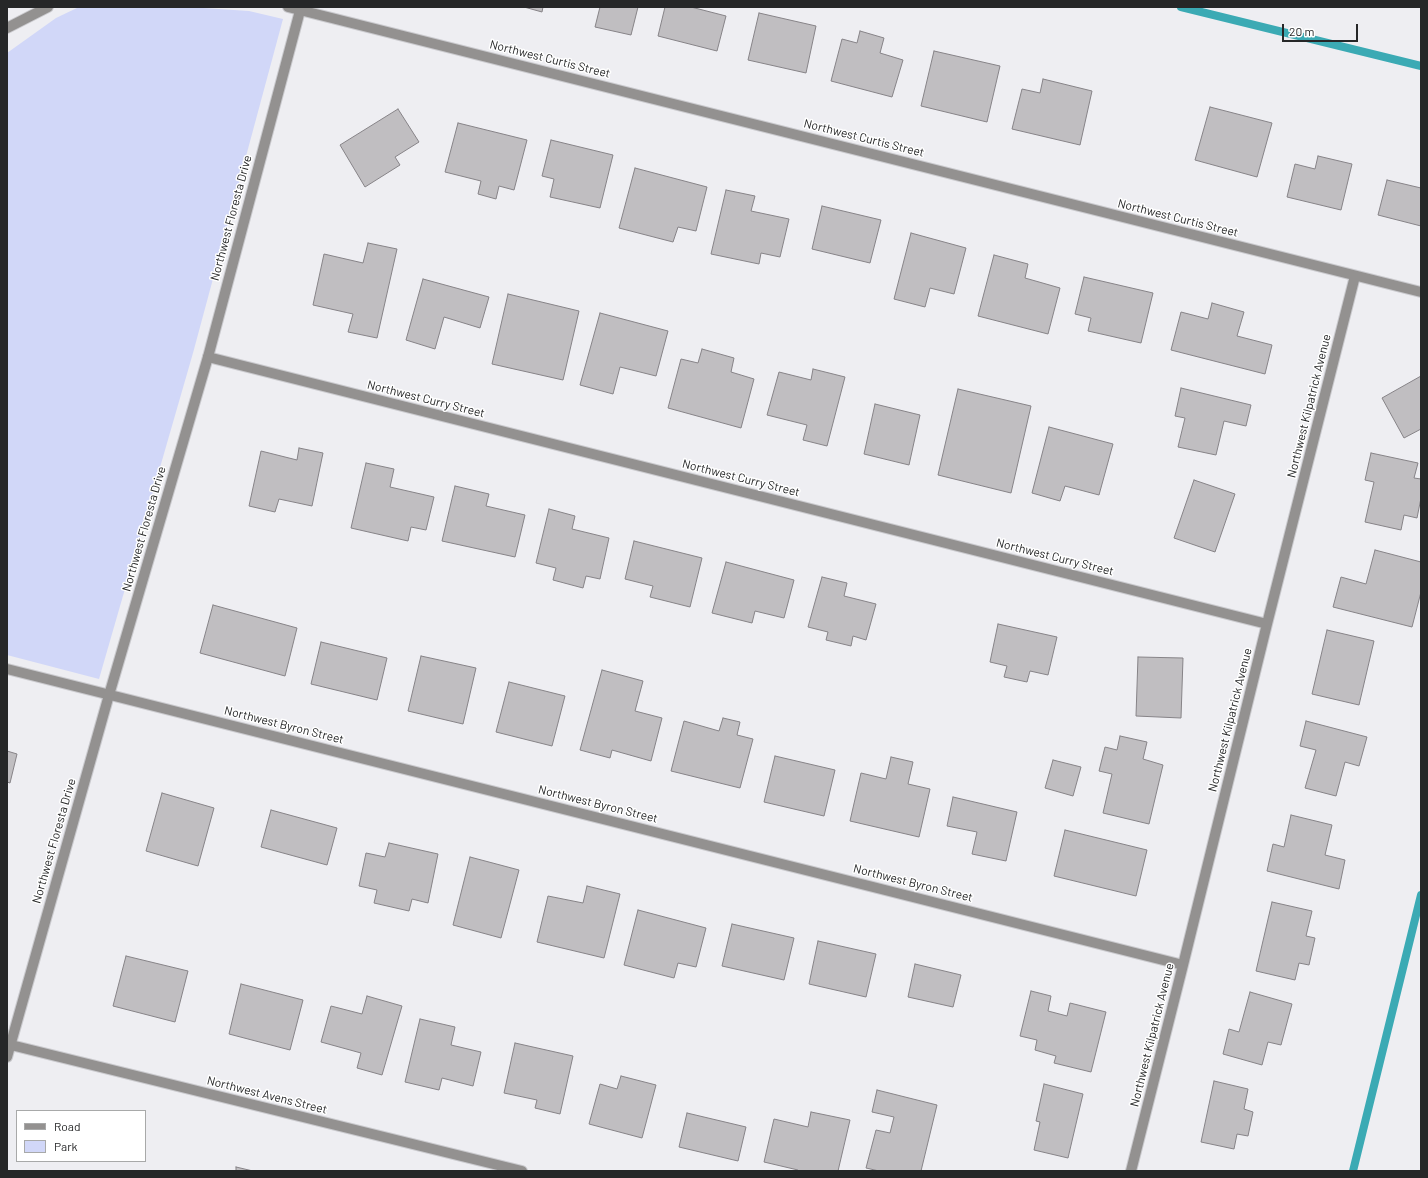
<!DOCTYPE html>
<html>
<head>
<meta charset="utf-8">
<style>
  body { margin:0 }
  #map { position:relative; width:1428px; height:1178px; overflow:hidden; background:#eeeef2; font-family:Barlow,sans-serif }
  canvas { display:block }
  .frame { position:absolute; inset:0; border:8px solid #262728; pointer-events:none }
  .legend { position:absolute; left:16px; top:1110px; width:130px; height:52px; box-sizing:border-box; background:#fff; border:1px solid #a8a9a9; margin:0; padding:5px 7px; list-style:none; font-size:12px; color:#262728 }
  .legend li { display:flex; align-items:center; gap:8px; height:20px }
  .legend b { width:20px; border:1px solid #a8a9a9 }
  .scale { position:absolute; left:1282px; top:24px; width:76px; height:18px; box-sizing:border-box; border:2px solid #262728; border-top:0; padding-left:5px; font-size:12px; line-height:14px; white-space:nowrap; color:#262728; -webkit-text-stroke:3px #fff; paint-order:stroke }
</style>
</head>
<body>
<div id="map">
<canvas width="1428" height="1178"></canvas>
<div class="frame"></div>
<ul class="legend">
<li><b style="height:5px;background:#939190"></b>Road</li>
<li><b style="height:11px;background:#d1d7f8"></b>Park</li>
</ul>
<div class="scale">20 m</div>
</div>
<script>
const ctx = document.querySelector('canvas').getContext('2d');
ctx.lineJoin = 'round';
function fill(path, color) {
  ctx.fillStyle = color;
  ctx.fill(path, 'evenodd');
}
function shape(rows) {
  const path = new Path2D();
  for (const r of rows) {
    path.moveTo(r[0], r[1]);
    for (let i = 2; i < r.length; i += 2) path.lineTo(r[i], r[i + 1]);
  }
  return path;
}
function stroke(path, color, width, dash) {
  ctx.strokeStyle = color;
  ctx.lineWidth = width;
  ctx.lineCap = dash ? 'butt' : 'round';
  ctx.setLineDash(dash || []);
  ctx.stroke(path);
}
function label(font, color, halo, rows, align = 'center') {
  ctx.font = font + ' Barlow,sans-serif';
  ctx.lineWidth = 3;
  ctx.setLineDash([]);
  ctx.textBaseline = 'middle';
  ctx.strokeStyle = halo;
  ctx.fillStyle = color;
  for (const [text, x, y, turn = 0] of rows) {
    ctx.save();
    ctx.translate(x, y);
    ctx.rotate((+turn || 0) * Math.PI / 180);
    ctx.textAlign = isNaN(turn) ? turn : align;
    if (halo) ctx.strokeText(text, 0, 0);
    ctx.fillText(text, 0, 0);
    ctx.restore();
  }
}
fill(shape([
  [79,7,188,7,249,11,283,19,193,353,99,679,7,655,7,53,56,18]
]), '#d1d7f8');
stroke(shape([
  [1181,7,1421,66],
  [1353,1171,1421,895]
]), '#3baab4', 8);
const building = shape([
  [524,7,543,7,542,12,524,7],
  [600,7,638,7,631,35,595,27,600,7],
  [665,7,691,7,726,16,717,51,658,36,665,7],
  [759,13,816,26,806,73,748,60,759,13],
  [860,31,884,38,880,53,903,60,892,97,831,81,842,39,857,43,860,31],
  [934,51,1000,66,987,122,921,106,934,51],
  [1043,79,1092,91,1080,145,1012,129,1022,89,1040,93,1043,79],
  [1210,107,1272,123,1257,177,1195,160,1210,107],
  [398,109,419,142,395,157,400,165,365,187,340,145,398,109],
  [458,123,527,140,514,190,499,186,496,199,478,194,481,181,445,172,458,123],
  [551,140,613,155,600,208,550,197,554,179,542,176,551,140],
  [1318,156,1352,164,1341,210,1287,197,1295,164,1315,169,1318,156],
  [635,168,707,187,696,231,678,227,673,242,619,228,635,168],
  [1387,180,1421,188,1421,226,1378,215,1387,180],
  [726,190,755,196,751,211,789,219,780,257,761,253,759,264,711,254,726,190],
  [822,206,881,220,870,263,812,249,822,206],
  [911,233,966,248,954,294,930,288,925,307,894,299,911,233],
  [368,243,397,249,377,338,348,332,353,314,313,305,324,254,363,263,368,243],
  [994,255,1028,264,1025,278,1060,288,1048,334,978,316,994,255],
  [1084,277,1153,293,1141,343,1088,331,1091,318,1075,314,1084,277],
  [423,279,489,297,480,328,444,317,435,349,406,340,423,279],
  [508,294,579,311,563,380,492,364,508,294],
  [1212,303,1244,312,1237,336,1272,345,1265,374,1171,350,1181,312,1208,319,1212,303],
  [600,313,668,331,656,376,620,367,613,394,580,385,600,313],
  [702,349,734,358,731,372,754,379,741,428,668,408,681,359,698,363,702,349],
  [813,369,845,377,827,446,803,440,807,425,767,415,779,372,811,380,813,369],
  [1421,376,1421,429,1404,438,1382,398,1421,376],
  [1181,388,1251,405,1246,426,1224,421,1216,455,1178,447,1185,418,1175,416,1181,388],
  [958,389,1031,406,1011,493,938,475,958,389],
  [875,404,920,415,909,465,864,454,875,404],
  [1049,427,1113,444,1099,495,1065,486,1060,501,1032,493,1049,427],
  [299,448,323,453,312,506,279,499,275,512,249,506,261,451,297,460,299,448],
  [1371,453,1418,463,1414,478,1421,479,1421,498,1417,518,1404,515,1401,530,1365,522,1374,482,1365,480,1371,453],
  [366,463,394,469,390,487,434,497,426,530,411,527,408,541,351,528,366,463],
  [1194,480,1235,494,1215,552,1174,538,1194,480],
  [455,486,489,494,486,506,525,515,515,557,442,541,455,486],
  [549,509,575,516,572,529,609,538,600,579,586,576,583,588,553,580,556,568,536,563,549,509],
  [634,541,702,558,690,607,650,597,653,586,625,579,634,541],
  [1375,550,1421,562,1421,592,1412,627,1333,607,1341,577,1366,584,1375,550],
  [726,562,794,580,784,618,755,611,752,623,712,613,726,562],
  [822,577,847,583,844,596,876,604,866,640,853,636,851,646,826,640,828,632,808,627,822,577],
  [213,605,297,628,285,676,200,653,213,605],
  [998,624,1057,637,1048,675,1030,671,1027,682,1004,677,1007,666,990,662,998,624],
  [1327,630,1374,641,1359,705,1312,694,1327,630],
  [321,642,387,658,377,700,311,684,321,642],
  [421,656,476,668,463,724,408,711,421,656],
  [1138,657,1183,658,1181,718,1136,716,1138,657],
  [602,670,643,681,635,711,662,718,651,761,612,750,610,758,580,750,602,670],
  [509,682,565,696,552,746,496,732,509,682],
  [723,718,740,722,737,735,753,739,740,788,671,771,684,721,719,731,723,718],
  [1306,721,1367,737,1359,766,1345,762,1336,796,1305,788,1316,750,1300,746,1306,721],
  [1120,736,1147,742,1143,759,1163,765,1149,824,1103,813,1112,774,1099,771,1105,747,1117,750,1120,736],
  [7,751,17,754,10,783,7,782,7,751],
  [775,756,835,770,824,816,764,802,775,756],
  [891,757,913,762,908,784,930,789,919,837,850,821,861,773,886,779,891,757],
  [1053,760,1081,767,1073,796,1045,788,1053,760],
  [162,793,214,808,198,866,146,851,162,793],
  [953,797,1017,812,1006,861,972,854,977,832,947,826,953,797],
  [271,810,337,828,327,865,261,847,271,810],
  [1291,815,1332,825,1325,855,1345,860,1339,889,1267,871,1273,844,1284,847,1291,815],
  [1065,830,1147,850,1136,896,1054,876,1065,830],
  [389,843,438,854,428,903,412,899,409,911,374,903,377,890,359,886,366,853,385,857,389,843],
  [470,857,519,870,501,938,453,925,470,857],
  [587,886,620,894,604,958,537,942,548,896,583,903,587,886],
  [1272,902,1312,911,1306,936,1315,938,1309,965,1299,963,1295,980,1256,971,1272,902],
  [638,910,706,928,696,967,678,963,674,978,624,965,638,910],
  [732,924,794,938,784,980,722,966,732,924],
  [818,941,876,954,866,997,809,984,818,941],
  [126,956,188,971,175,1022,113,1006,126,956],
  [915,964,961,975,953,1007,908,997,915,964],
  [241,984,303,1000,290,1050,229,1034,241,984],
  [1031,991,1051,996,1048,1011,1067,1016,1070,1003,1106,1012,1091,1072,1054,1063,1056,1056,1035,1050,1037,1040,1020,1036,1031,991],
  [1250,992,1292,1004,1281,1045,1268,1042,1262,1065,1223,1054,1229,1029,1239,1032,1250,992],
  [367,996,402,1006,382,1075,357,1068,361,1053,321,1042,331,1006,362,1014,367,996],
  [420,1019,455,1027,451,1045,481,1052,473,1086,442,1078,439,1090,405,1082,420,1019],
  [515,1043,573,1056,560,1114,535,1108,537,1100,504,1093,515,1043],
  [621,1076,656,1085,642,1138,589,1124,600,1084,617,1089,621,1076],
  [1214,1081,1248,1089,1244,1109,1253,1112,1248,1136,1237,1134,1234,1149,1201,1142,1214,1081],
  [1044,1084,1083,1094,1068,1158,1034,1150,1040,1122,1036,1121,1044,1084],
  [877,1090,937,1105,921,1171,879,1171,866,1168,876,1130,890,1133,894,1117,872,1112,877,1090],
  [811,1112,850,1120,838,1171,798,1171,798,1170,764,1162,774,1119,808,1127,811,1112],
  [687,1113,746,1127,738,1161,679,1147,687,1113],
  [236,1167,253,1171,236,1171,236,1167]
]);
fill(building, '#c0bec1');
stroke(building, '#868387', 1);
const minor = shape([
  [288,7,1421,292],
  [7,28,48,7],
  [208,357,1267,624],
  [7,669,1183,965],
  [7,1044,522,1171],
  [1131,1171,1183,965,1267,624,1355,276]
]);
const tertiary = shape([
  [7,1057,109,695,208,357,301,7]
]);
stroke(minor, '#cacace', 12);
stroke(tertiary, '#cacace', 12);
stroke(minor, '#939190', 10);
stroke(tertiary, '#939190', 10);
label('12px', '#262728', '#fff', [
  ["Northwest Curtis Street",550,59,14],
  ["Northwest Curtis Street",864,138,14],
  ["Northwest Floresta Drive",231,218,-75],
  ["Northwest Curtis Street",1178,218,14],
  ["Northwest Curry Street",426,399,14],
  ["Northwest Kilpatrick Avenue",1309,406,-76],
  ["Northwest Curry Street",741,478,14],
  ["Northwest Floresta Drive",144,529,-74],
  ["Northwest Curry Street",1055,557,14],
  ["Northwest Kilpatrick Avenue",1230,720,-76],
  ["Northwest Byron Street",284,725,14],
  ["Northwest Byron Street",598,804,14],
  ["Northwest Floresta Drive",54,841,-74],
  ["Northwest Byron Street",913,883,14],
  ["Northwest Kilpatrick Avenue",1152,1035,-76],
  ["Northwest Avens Street",267,1095,14]
]);
</script>
</body>
</html>
